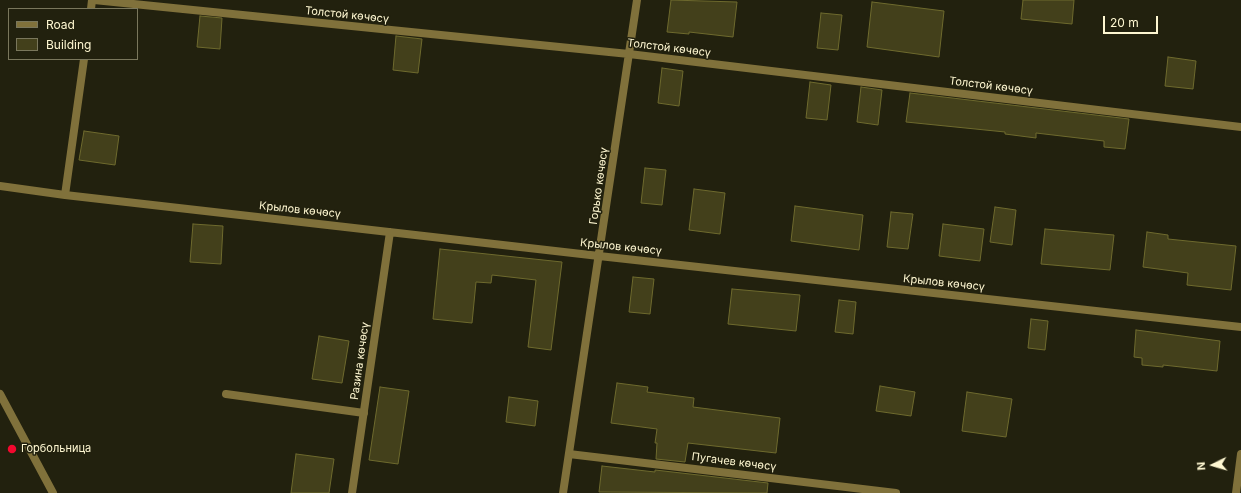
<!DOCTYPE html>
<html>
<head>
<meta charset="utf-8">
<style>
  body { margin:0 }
  #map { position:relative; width:1241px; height:493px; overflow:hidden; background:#22210e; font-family:Inter,sans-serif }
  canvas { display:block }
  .legend { position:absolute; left:8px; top:8px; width:130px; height:52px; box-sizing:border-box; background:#22210e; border:1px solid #7a775c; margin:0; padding:5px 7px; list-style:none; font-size:12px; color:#fef7d1 }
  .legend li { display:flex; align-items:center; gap:8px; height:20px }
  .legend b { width:20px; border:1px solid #7a775c }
  .north { position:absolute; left:1193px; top:445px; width:40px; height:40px; -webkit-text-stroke:3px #22210e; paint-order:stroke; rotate:265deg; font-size:11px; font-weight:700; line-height:16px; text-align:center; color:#fef7d1 }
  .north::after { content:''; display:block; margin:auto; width:14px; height:18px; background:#fef7d1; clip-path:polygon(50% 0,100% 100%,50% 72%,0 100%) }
  .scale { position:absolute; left:1103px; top:16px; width:55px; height:18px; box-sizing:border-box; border:2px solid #fef7d1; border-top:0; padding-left:5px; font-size:12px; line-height:14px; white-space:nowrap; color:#fef7d1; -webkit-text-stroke:3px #22210e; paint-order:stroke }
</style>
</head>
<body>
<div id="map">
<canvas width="1241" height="493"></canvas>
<ul class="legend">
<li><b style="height:5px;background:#80713b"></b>Road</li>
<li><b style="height:11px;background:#43401b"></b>Building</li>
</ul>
<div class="north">N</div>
<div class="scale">20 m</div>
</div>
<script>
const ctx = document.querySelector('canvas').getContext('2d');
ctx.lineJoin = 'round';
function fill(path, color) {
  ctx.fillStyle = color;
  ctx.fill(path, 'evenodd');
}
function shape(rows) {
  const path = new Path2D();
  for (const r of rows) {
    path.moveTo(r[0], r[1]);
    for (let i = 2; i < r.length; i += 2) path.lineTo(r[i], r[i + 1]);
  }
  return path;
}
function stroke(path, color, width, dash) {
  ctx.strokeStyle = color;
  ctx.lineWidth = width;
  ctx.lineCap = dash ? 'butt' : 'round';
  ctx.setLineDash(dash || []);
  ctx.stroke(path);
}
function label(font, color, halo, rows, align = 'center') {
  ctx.font = font + ' Inter,sans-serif';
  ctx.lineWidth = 3;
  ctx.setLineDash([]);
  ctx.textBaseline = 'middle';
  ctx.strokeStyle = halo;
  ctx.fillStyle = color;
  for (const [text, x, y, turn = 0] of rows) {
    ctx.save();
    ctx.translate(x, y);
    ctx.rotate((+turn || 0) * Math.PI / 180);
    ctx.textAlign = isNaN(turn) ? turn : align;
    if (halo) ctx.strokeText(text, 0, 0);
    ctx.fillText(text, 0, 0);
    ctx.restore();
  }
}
const building = shape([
  [671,0,737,2,733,37,689,32,689,34,667,32,671,0],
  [1023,0,1074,0,1072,24,1021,19,1023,0],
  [872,2,944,11,939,57,867,47,872,2],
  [821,13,842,15,838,50,817,48,821,13],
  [200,16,222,18,220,49,197,47,200,16],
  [396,36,422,39,418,73,393,70,396,36],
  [1168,57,1196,61,1193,89,1165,86,1168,57],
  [662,68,683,71,679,106,658,103,662,68],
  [810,82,831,85,827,120,806,118,810,82],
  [861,87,882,90,878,125,857,122,861,87],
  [910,93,1129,119,1125,149,1104,147,1104,141,1036,133,1036,138,1005,134,1005,132,906,122,910,93],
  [84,131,119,136,115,165,79,160,84,131],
  [645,168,666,170,662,205,641,203,645,168],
  [694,189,725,193,720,234,689,230,694,189],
  [795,206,863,215,859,250,791,241,795,206],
  [995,207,1016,210,1012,245,990,242,995,207],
  [891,212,913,214,908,249,887,247,891,212],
  [193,224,223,226,221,264,190,262,193,224],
  [943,224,984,229,980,261,939,256,943,224],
  [1045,229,1114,235,1110,270,1041,264,1045,229],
  [1147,232,1168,235,1168,239,1236,246,1231,290,1187,285,1188,273,1143,267,1147,232],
  [440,249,562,262,551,350,528,347,536,280,492,275,491,283,476,282,472,323,433,319,440,249],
  [633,277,654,279,650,314,629,312,633,277],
  [732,289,800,295,796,331,728,324,732,289],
  [839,300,856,302,853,334,835,332,839,300],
  [1031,319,1048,321,1045,350,1028,348,1031,319],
  [1136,330,1220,341,1217,371,1163,365,1163,367,1142,365,1142,358,1134,357,1136,330],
  [319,336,349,341,342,383,312,379,319,336],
  [617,383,648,387,647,392,694,398,693,407,780,418,776,453,688,443,685,462,656,459,657,443,655,443,657,429,611,423,617,383],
  [880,386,915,392,911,416,876,411,880,386],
  [380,387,409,391,398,464,369,460,380,387],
  [967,392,1012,399,1006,437,962,431,967,392],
  [509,397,538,401,535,426,506,422,509,397],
  [296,454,334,459,329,493,291,493,296,454],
  [602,466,655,472,655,470,768,483,767,493,599,492,602,466]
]);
fill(building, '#43401b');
stroke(building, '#6e6a2e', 1);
stroke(shape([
  [226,394,364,413]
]), '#80713b', 8);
stroke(shape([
  [94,0,629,54,1241,127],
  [91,9,92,0],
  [0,186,65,195,599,256,1241,327],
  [65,195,84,59],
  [0,394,53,493],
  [569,454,896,493],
  [352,493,390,232],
  [563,493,637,0],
  [1236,493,1241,454]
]), '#80713b', 8);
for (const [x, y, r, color] of [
  [12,449,5,"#f3082e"]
]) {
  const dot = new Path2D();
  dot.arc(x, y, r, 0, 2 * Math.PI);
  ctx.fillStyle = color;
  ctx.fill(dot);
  stroke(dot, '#22210e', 1.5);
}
label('11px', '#fef7d1', '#22210e', [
  ["Толстой көчөсү",347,15,6],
  ["Толстой көчөсү",669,48,7],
  ["Толстой көчөсү",991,86,7],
  ["Горько көчөсү",599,186,-82],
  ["Крылов көчөсү",300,210,6],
  ["Крылов көчөсү",621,247,6],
  ["Крылов көчөсү",944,283,6],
  ["Разина көчөсү",360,361,-82],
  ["Пугачев көчөсү",734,462,7]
]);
label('11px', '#fef7d1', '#22210e', [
  ["Горбольница",21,449]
], 'left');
</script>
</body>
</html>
